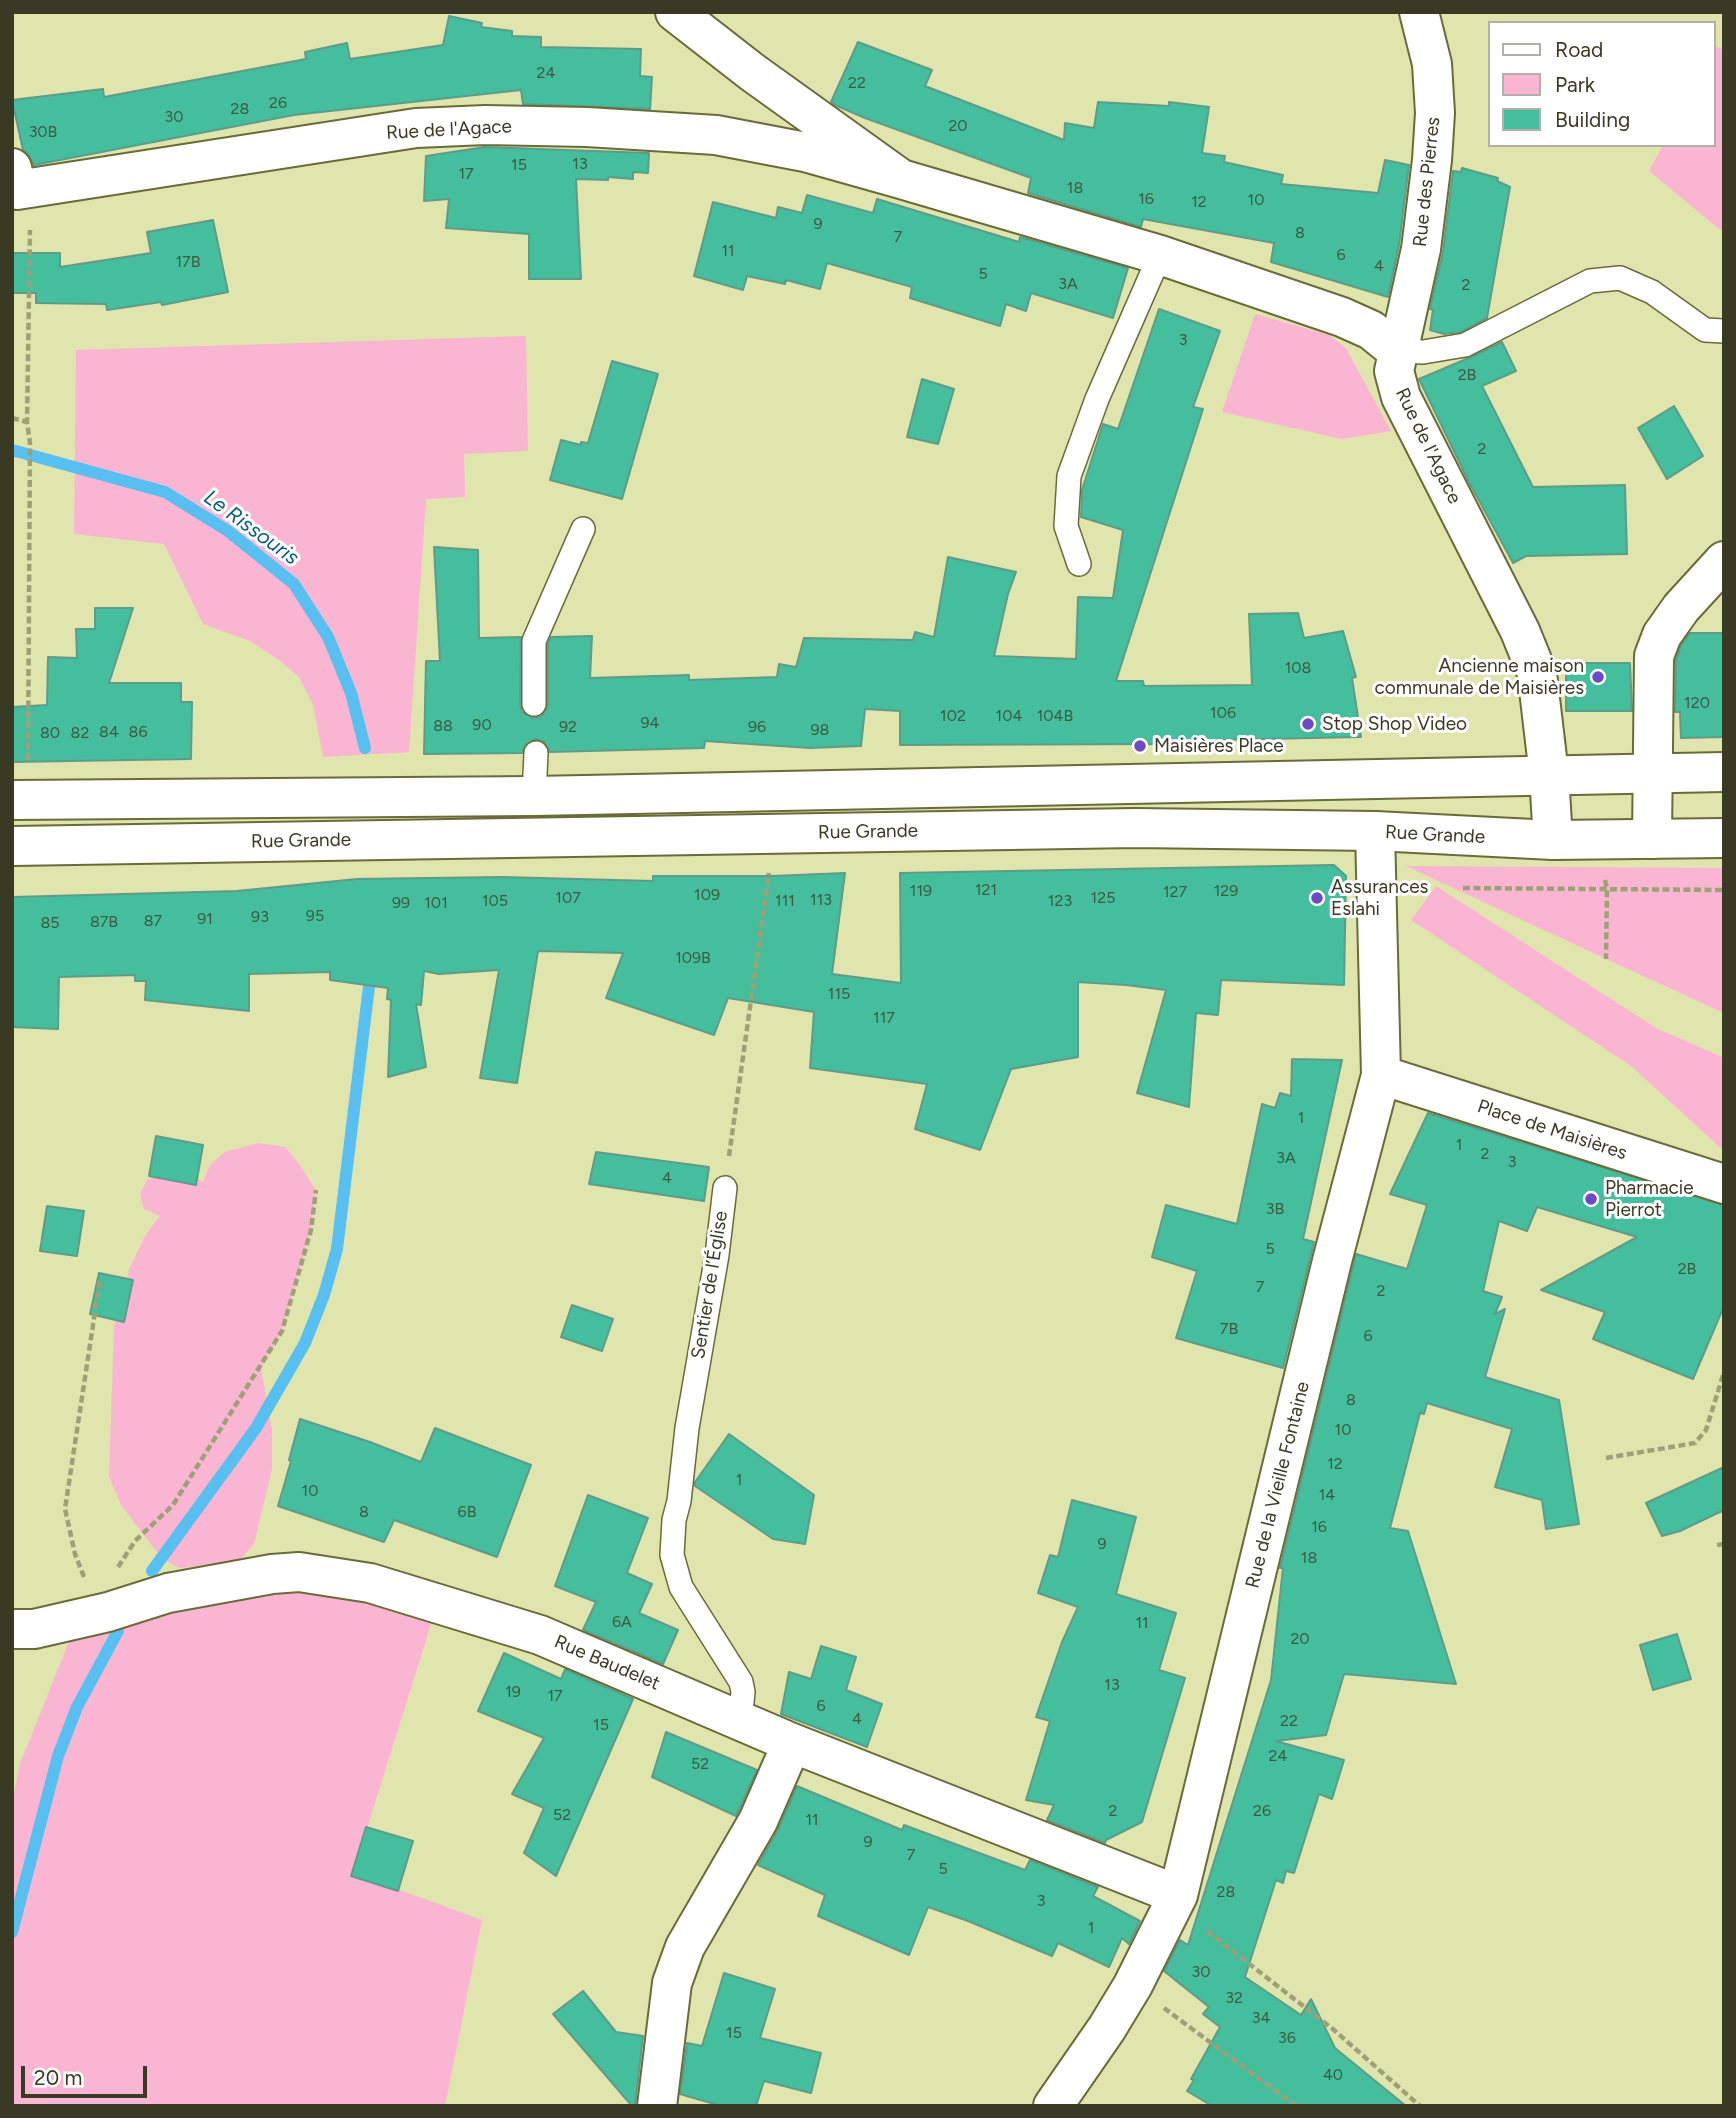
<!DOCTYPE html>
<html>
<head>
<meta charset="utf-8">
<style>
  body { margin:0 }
  #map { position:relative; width:1736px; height:2118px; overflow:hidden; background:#e0e4ad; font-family:Figtree,sans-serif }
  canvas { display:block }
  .frame { position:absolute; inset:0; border:14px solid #393a24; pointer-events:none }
  .legend { position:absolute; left:1488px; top:21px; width:228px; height:126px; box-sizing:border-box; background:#fff; border:2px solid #b0b0a7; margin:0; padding:9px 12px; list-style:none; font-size:21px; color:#393a24 }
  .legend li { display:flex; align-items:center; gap:14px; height:35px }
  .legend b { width:35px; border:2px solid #b0b0a7 }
  .scale { position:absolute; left:21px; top:2066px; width:126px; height:32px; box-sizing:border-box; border:4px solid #393a24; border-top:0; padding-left:9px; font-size:21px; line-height:24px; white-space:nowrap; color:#393a24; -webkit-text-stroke:5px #fff; paint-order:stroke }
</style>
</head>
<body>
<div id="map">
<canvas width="1736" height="2118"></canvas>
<div class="frame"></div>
<ul class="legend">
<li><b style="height:9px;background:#fff"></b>Road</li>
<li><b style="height:19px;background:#fab5d3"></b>Park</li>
<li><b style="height:19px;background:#44be9d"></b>Building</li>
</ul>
<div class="scale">20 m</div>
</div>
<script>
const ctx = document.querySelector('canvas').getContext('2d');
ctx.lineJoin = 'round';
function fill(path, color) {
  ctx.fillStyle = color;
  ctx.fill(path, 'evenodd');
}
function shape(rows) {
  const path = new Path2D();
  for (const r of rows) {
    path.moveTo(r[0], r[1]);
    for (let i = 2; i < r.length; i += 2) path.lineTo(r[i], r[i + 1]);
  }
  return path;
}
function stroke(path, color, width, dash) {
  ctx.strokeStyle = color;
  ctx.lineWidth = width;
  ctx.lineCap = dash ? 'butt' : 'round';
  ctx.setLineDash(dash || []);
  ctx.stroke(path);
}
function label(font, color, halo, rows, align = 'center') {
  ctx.font = font + ' Figtree,sans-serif';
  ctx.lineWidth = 6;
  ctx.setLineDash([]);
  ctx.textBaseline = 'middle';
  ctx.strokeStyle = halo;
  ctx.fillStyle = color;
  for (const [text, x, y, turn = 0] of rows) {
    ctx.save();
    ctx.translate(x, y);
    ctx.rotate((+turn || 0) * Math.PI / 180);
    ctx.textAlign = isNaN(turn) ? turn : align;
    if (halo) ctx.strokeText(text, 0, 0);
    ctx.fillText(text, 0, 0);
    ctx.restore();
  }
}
fill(shape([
  [1713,45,1724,50,1724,233,1649,171,1663,145,1713,145],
  [1255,314,1329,335,1346,348,1391,431,1342,439,1222,412],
  [526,336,528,451,464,454,465,497,426,499,409,752,323,757,313,705,299,677,279,660,250,641,203,624,164,544,74,534,76,350],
  [1406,866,1724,868,1724,1013,1606,959],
  [1436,886,1656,1028,1724,1058,1724,1151,1631,1066,1411,920],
  [258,1143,285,1147,297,1161,316,1190,311,1230,282,1331,261,1368,272,1429,272,1469,254,1544,240,1560,179,1568,162,1558,143,1534,121,1505,109,1477,114,1327,130,1267,145,1236,160,1216,144,1209,140,1194,147,1180,169,1172,187,1174,203,1182,210,1165,225,1152],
  [244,1579,438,1602,353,1873,482,1920,445,2106,12,2106,12,1802,20,1764,78,1619]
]), '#fab5d3');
stroke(shape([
  [12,450,165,492,228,531,294,584,328,637,351,693,365,748],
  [152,1571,256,1428,305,1343,324,1295,337,1249,371,970],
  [12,1932,58,1756,77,1707,118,1631]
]), '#57c0f1', 12);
const building = shape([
  [449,16,482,23,481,27,512,31,512,36,541,37,541,47,641,49,640,76,652,77,650,109,523,104,521,90,294,115,34,165,28,154,23,150,12,100,103,89,104,97,306,59,305,52,347,43,350,59,443,45,449,16],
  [858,42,932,70,925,86,1064,140,1065,123,1094,128,1098,102,1169,106,1169,102,1209,107,1202,153,1225,156,1224,162,1283,175,1281,184,1378,193,1385,160,1409,165,1399,245,1388,297,1271,262,1274,243,1143,219,1141,227,1028,193,1031,178,865,118,835,105,831,102,858,42],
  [485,147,649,153,648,173,633,172,633,179,608,177,608,180,576,179,581,279,529,279,529,234,446,228,449,199,424,201,426,156,485,147],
  [1462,168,1498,178,1497,181,1510,187,1487,318,1461,332,1444,334,1430,330,1433,310,1430,309,1443,252,1453,171,1461,172,1462,168],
  [807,195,873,213,877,199,1019,242,1020,237,1128,268,1113,318,1031,293,1026,311,1006,304,1000,326,910,298,912,287,827,263,820,289,786,280,785,284,747,276,743,290,694,276,713,202,776,218,778,207,802,213,807,195],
  [213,220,228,292,162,305,161,302,107,310,106,304,36,303,36,293,12,293,12,253,60,253,60,267,151,253,147,232,213,220],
  [1159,309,1220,331,1193,407,1203,409,1116,681,1143,681,1144,686,1252,685,1249,614,1298,613,1304,638,1343,631,1356,677,1352,678,1361,737,1167,741,1167,744,900,745,900,711,865,709,861,746,810,748,705,741,704,748,550,752,544,742,536,739,525,745,522,753,424,754,426,661,440,661,434,547,478,550,479,638,521,637,520,705,522,712,533,718,542,716,548,705,548,644,551,637,592,636,590,678,689,675,689,680,777,677,779,664,796,667,804,638,913,640,915,632,934,637,948,557,1016,572,1008,594,994,656,1076,659,1078,597,1113,598,1123,530,1081,517,1082,490,1103,424,1118,429,1159,309],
  [1502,342,1516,371,1482,386,1533,487,1625,485,1627,554,1526,556,1513,563,1469,482,1419,379,1471,357,1502,342],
  [612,361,658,374,622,499,550,480,561,440,581,445,581,442,588,443,612,361],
  [922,379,954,389,938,444,907,437,922,379],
  [1674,406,1703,456,1667,479,1638,428,1674,406],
  [95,608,133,608,109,683,181,683,181,702,192,702,191,759,12,762,12,707,47,705,48,657,77,658,76,629,95,629,95,608],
  [1690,633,1724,633,1724,737,1681,738,1680,712,1675,712,1676,660,1681,645,1690,633],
  [1566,663,1630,663,1632,711,1566,711,1566,663],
  [1334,865,1346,876,1344,985,1221,980,1218,1015,1196,1013,1189,1107,1137,1093,1166,990,1126,985,1078,982,1078,1057,1011,1069,980,1150,915,1129,927,1084,810,1068,814,1012,728,998,714,1035,606,998,623,953,538,951,517,1083,480,1078,499,970,439,974,424,971,421,1005,416,1004,426,1067,388,1077,391,1000,387,999,388,988,330,980,330,972,249,974,249,1011,145,1000,146,981,135,981,135,975,59,977,58,1029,12,1027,12,897,237,891,357,879,502,877,653,881,653,876,772,876,845,873,832,974,901,983,900,873,1334,865],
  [1292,1059,1342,1060,1303,1239,1314,1242,1283,1368,1176,1338,1197,1271,1152,1257,1166,1205,1237,1224,1262,1104,1275,1108,1280,1093,1291,1096,1292,1059],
  [1428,1113,1724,1205,1724,1306,1693,1379,1593,1339,1605,1312,1541,1290,1637,1237,1537,1207,1527,1231,1499,1221,1483,1291,1502,1297,1495,1314,1505,1309,1485,1377,1559,1400,1579,1524,1546,1529,1542,1500,1495,1487,1512,1429,1427,1403,1424,1414,1420,1413,1390,1528,1408,1531,1456,1684,1344,1674,1326,1735,1276,1741,1344,1760,1332,1799,1319,1794,1294,1873,1286,1871,1283,1883,1276,1880,1245,1977,1301,2015,1311,1999,1335,2048,1406,2106,1212,2106,1187,2091,1194,2080,1191,2079,1220,2027,1203,2014,1209,2007,1164,1971,1180,1940,1188,1945,1271,1680,1283,1568,1280,1568,1356,1254,1407,1269,1427,1205,1390,1194,1428,1113],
  [156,1136,203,1145,196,1185,149,1176,156,1136],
  [596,1152,709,1167,704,1201,589,1184,596,1152],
  [47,1206,84,1211,77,1256,40,1251,47,1206],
  [99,1273,133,1280,124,1322,90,1314,99,1273],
  [572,1305,613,1319,602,1351,561,1337,572,1305],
  [300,1419,370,1442,421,1462,435,1428,531,1465,497,1557,394,1520,384,1542,278,1506,291,1461,289,1460,300,1419],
  [729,1434,814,1495,805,1544,773,1539,695,1486,695,1482,729,1434],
  [1724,1467,1724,1510,1680,1531,1662,1536,1646,1503,1724,1467],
  [588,1495,648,1518,627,1573,652,1584,639,1613,678,1630,663,1664,583,1630,596,1602,555,1586,588,1495],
  [1072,1500,1136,1517,1116,1594,1176,1613,1159,1670,1185,1678,1142,1822,1106,1840,1105,1843,1047,1820,1054,1805,1026,1800,1050,1721,1036,1717,1062,1642,1078,1607,1038,1593,1050,1555,1058,1557,1072,1500],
  [1677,1634,1691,1679,1653,1690,1640,1645,1677,1634],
  [821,1646,856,1657,846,1690,882,1704,867,1747,781,1714,789,1672,811,1679,821,1646],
  [504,1653,561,1679,565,1669,633,1699,556,1876,524,1853,544,1808,512,1794,544,1738,478,1711,504,1653],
  [666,1732,757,1770,736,1816,652,1777,666,1732],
  [797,1786,902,1830,904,1825,1025,1870,1030,1860,1098,1887,1093,1896,1140,1921,1129,1944,1122,1938,1109,1967,1058,1943,1052,1956,968,1921,928,1907,909,1955,818,1916,825,1895,758,1865,778,1830,797,1786],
  [366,1827,413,1841,398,1891,351,1876,366,1827],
  [724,1973,775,1989,760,2038,821,2053,811,2093,764,2081,756,2106,721,2106,680,2094,687,2043,702,2046,724,1973],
  [583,1991,616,2032,643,2036,635,2106,632,2106,553,2014,583,1991]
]);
fill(building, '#44be9d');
stroke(building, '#5d9c88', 2);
const lane = shape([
  [1397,351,1423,352,1465,345,1590,281,1620,278,1652,292,1705,330,1724,331],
  [1079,564,1066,526,1069,476,1097,399,1160,255],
  [534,704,534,641,583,529],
  [534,796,536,753],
  [725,1188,717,1255,687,1428,679,1501,674,1520,672,1555,681,1587,741,1682,743,1692,742,1702,734,1718]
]);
const street = shape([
  [675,12,752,72,901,179,1160,255,1342,317,1371,330,1397,351],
  [1419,12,1432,64,1435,113,1432,160,1421,249,1394,371,1401,397,1520,631,1537,673,1549,775,1553,840],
  [12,168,17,190,416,128,485,125,587,127,716,135,805,152,901,179],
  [1652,839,1654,656,1662,635,1681,608,1724,561],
  [1381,1075,1724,1184],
  [12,1629,34,1629,108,1612,168,1593,272,1574,299,1572,370,1583,540,1635,792,1743,1178,1895],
  [657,2106,672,1983,685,1947,758,1821,792,1743],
  [1053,2106,1107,2028,1133,1985,1178,1895,1332,1261,1381,1075,1375,831]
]);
const primary = shape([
  [12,800,534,796,1724,772],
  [12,846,1135,828,1375,831,1553,840,1724,838]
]);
stroke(lane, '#696b38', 26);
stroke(street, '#696b38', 42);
stroke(primary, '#696b38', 42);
stroke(shape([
  [12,418,27,422],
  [28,760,30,443,27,422,30,230],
  [1605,880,1607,889,1606,959],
  [1463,888,1724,890],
  [729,1156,769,873],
  [1606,1458,1695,1443,1706,1430,1724,1372],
  [1717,1545,1724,1544],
  [118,1567,135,1541,173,1505,282,1331,311,1230,316,1190],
  [84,1577,75,1554,65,1509,100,1279],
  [1207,1931,1334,2030,1420,2106],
  [1164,2008,1296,2106]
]), '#9ea177', 4.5, [7, 3.5]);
stroke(lane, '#fff', 23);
stroke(street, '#fff', 38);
stroke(primary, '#fff', 38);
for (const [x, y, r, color] of [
  [1598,677,7,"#6c4ac3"],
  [1308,724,7,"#6c4ac3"],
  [1140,746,7,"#6c4ac3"],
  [1317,898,7,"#6c4ac3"],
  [1591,1199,7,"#6c4ac3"]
]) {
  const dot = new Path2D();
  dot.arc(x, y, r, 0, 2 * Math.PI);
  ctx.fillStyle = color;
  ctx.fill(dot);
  stroke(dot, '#fff', 2.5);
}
label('16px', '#3c5b42', null, [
  ["24",546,73],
  ["22",857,83],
  ["26",278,103],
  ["28",240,109],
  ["30",174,117],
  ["20",958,126],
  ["30B",43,132],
  ["13",580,164],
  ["15",519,165],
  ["17",466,174],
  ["18",1075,188],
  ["16",1146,199],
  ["10",1256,200],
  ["12",1199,202],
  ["9",818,224],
  ["8",1300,233],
  ["7",898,237],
  ["11",728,251],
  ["6",1341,255],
  ["17B",188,262],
  ["4",1379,266],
  ["5",983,274],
  ["3A",1068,284],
  ["2",1466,285],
  ["3",1183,340],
  ["2B",1467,375],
  ["2",1482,449],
  ["108",1298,668],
  ["120",1697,703],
  ["106",1223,713],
  ["102",953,716],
  ["104",1009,716],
  ["104B",1055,716],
  ["94",650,723],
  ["90",482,725],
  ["88",443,726],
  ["92",568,727],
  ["96",757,727],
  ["98",820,730],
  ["84",109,732],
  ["86",138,732],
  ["80",50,733],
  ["82",80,733],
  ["121",986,890],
  ["119",921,891],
  ["129",1226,891],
  ["127",1175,892],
  ["109",707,895],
  ["107",568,898],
  ["125",1103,898],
  ["113",821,900],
  ["105",495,901],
  ["111",785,901],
  ["123",1060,901],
  ["99",401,903],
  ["101",436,903],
  ["95",315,916],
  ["93",260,917],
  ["91",205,919],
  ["87",153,921],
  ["87B",104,922],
  ["85",50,923],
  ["109B",693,958],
  ["115",839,994],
  ["117",884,1018],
  ["1",1301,1118],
  ["1",1459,1145],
  ["2",1485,1154],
  ["3A",1286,1158],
  ["3",1512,1162],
  ["4",667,1178],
  ["3B",1275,1209],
  ["5",1270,1249],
  ["2B",1687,1269],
  ["7",1260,1287],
  ["2",1381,1291],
  ["7B",1229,1329],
  ["6",1368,1336],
  ["8",1351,1400],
  ["10",1343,1430],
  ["12",1335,1464],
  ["1",739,1480],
  ["10",310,1491],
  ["14",1327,1495],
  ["8",364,1512],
  ["6B",467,1512],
  ["16",1319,1527],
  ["9",1102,1544],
  ["18",1309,1558],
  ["6A",622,1622],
  ["11",1142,1623],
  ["20",1300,1639],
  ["13",1112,1685],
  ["19",513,1692],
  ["17",555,1696],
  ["6",821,1706],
  ["4",857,1719],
  ["22",1289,1721],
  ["15",601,1725],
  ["24",1278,1756],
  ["52",700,1764],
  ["2",1113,1811],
  ["26",1262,1811],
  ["52",562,1815],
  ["11",812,1820],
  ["9",868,1842],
  ["7",911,1855],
  ["5",943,1869],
  ["28",1226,1892],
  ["3",1041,1901],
  ["1",1091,1928],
  ["30",1201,1972],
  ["32",1234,1998],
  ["34",1261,2018],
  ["15",734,2033],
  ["36",1287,2038],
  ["40",1333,2075]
]);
label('19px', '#393a24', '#fff', [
  ["Rue de l'Agace",449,130,-3],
  ["Rue des Pierres",1427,182,-84],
  ["Rue de l'Agace",1428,446,64],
  ["Rue Grande",868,832,-1],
  ["Rue Grande",1435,835,3],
  ["Rue Grande",301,841,-1],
  ["Place de Maisières",1552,1130,18],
  ["Sentier de l’Église",710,1285,-81],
  ["Rue de la Vieille Fontaine",1278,1485,-76],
  ["Rue Baudelet",607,1663,23]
]);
label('19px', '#393a24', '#fff', [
  ["Ancienne maison",1584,666,"right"],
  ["communale de Maisières",1584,688,"right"],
  ["Stop Shop Video",1322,724],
  ["Maisières Place",1154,746],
  ["Assurances",1331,887],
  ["Eslahi",1331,909],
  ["Pharmacie",1605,1188],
  ["Pierrot",1605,1210]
], 'left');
label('italic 21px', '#045d7d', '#fff', [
  ["Le Rissouris",251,528,36]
]);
</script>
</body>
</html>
